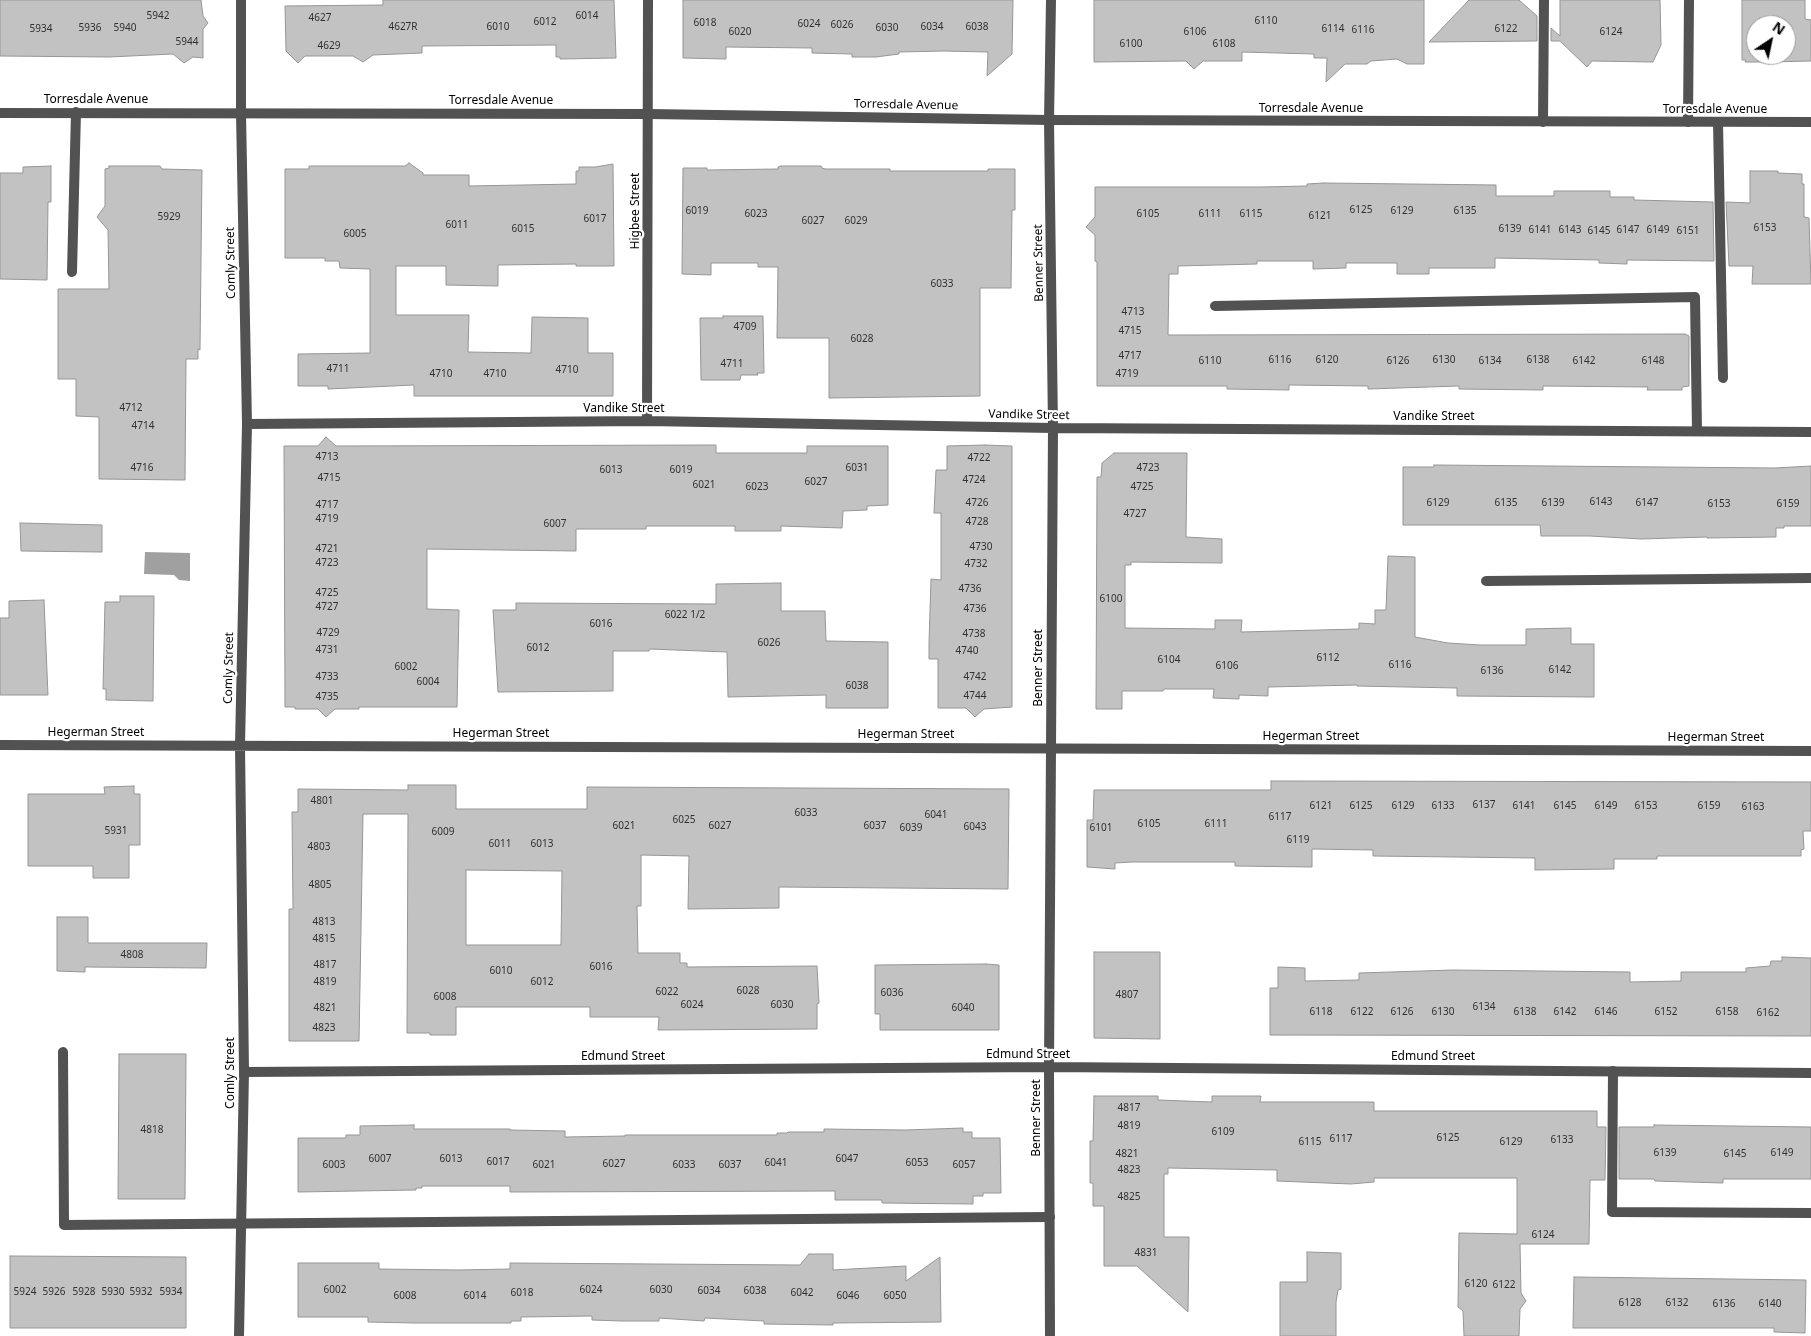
<!DOCTYPE html>
<html>
<head>
<meta charset="utf-8">
<style>
  body { margin:0 }
  #map { position:relative; width:1811px; height:1336px; overflow:hidden; background:#fff; font-family:"Noto Sans",sans-serif }
  canvas { display:block }
  .north { position:absolute; left:1746px; top:15px; width:50px; height:50px; box-sizing:border-box; background:#fff; border:1px solid #999; border-radius:50%; rotate:34deg; font-size:14px; font-weight:700; line-height:20px; text-align:center; color:#000 }
  .north::after { content:''; display:block; margin:auto; width:18px; height:22px; background:#000; clip-path:polygon(50% 0,100% 100%,50% 72%,0 100%) }
</style>
</head>
<body>
<div id="map">
<canvas width="1811" height="1336"></canvas>
<div class="north">N</div>
</div>
<script>
const ctx = document.querySelector('canvas').getContext('2d');
ctx.lineJoin = 'round';
function fill(path, color) {
  ctx.fillStyle = color;
  ctx.fill(path, 'evenodd');
}
function shape(rows) {
  const path = new Path2D();
  for (const r of rows) {
    path.moveTo(r[0], r[1]);
    for (let i = 2; i < r.length; i += 2) path.lineTo(r[i], r[i + 1]);
  }
  return path;
}
function stroke(path, color, width, dash) {
  ctx.strokeStyle = color;
  ctx.lineWidth = width;
  ctx.lineCap = dash ? 'butt' : 'round';
  ctx.setLineDash(dash || []);
  ctx.stroke(path);
}
function label(font, color, halo, rows, align = 'center') {
  ctx.font = font + ' "Noto Sans",sans-serif';
  ctx.lineWidth = 4.5;
  ctx.setLineDash([]);
  ctx.textBaseline = 'middle';
  ctx.strokeStyle = halo;
  ctx.fillStyle = color;
  for (const [text, x, y, turn = 0] of rows) {
    ctx.save();
    ctx.translate(x, y);
    ctx.rotate((+turn || 0) * Math.PI / 180);
    ctx.textAlign = isNaN(turn) ? turn : align;
    if (halo) ctx.strokeText(text, 0, 0);
    ctx.fillText(text, 0, 0);
    ctx.restore();
  }
}
fill(shape([
  [145,552,190,553,190,581,179,580,174,575,144,574]
]), '#a0a0a0');
const building = shape([
  [0,0,201,0,203,16,208,23,203,29,203,58,193,57,184,63,173,54,109,57,0,56,0,0],
  [383,0,614,0,616,58,560,59,560,57,556,57,556,45,422,46,422,53,373,55,363,62,353,56,305,56,298,63,286,51,285,6,383,5,383,0],
  [683,0,1013,0,1012,54,987,76,988,52,943,51,899,52,899,54,876,57,852,57,852,54,812,53,812,48,726,47,726,59,683,58,683,0],
  [1094,0,1424,0,1424,64,1407,64,1397,59,1371,61,1367,64,1345,64,1326,82,1327,58,1314,58,1314,54,1242,52,1242,61,1203,61,1194,69,1186,61,1094,62,1094,0],
  [1469,0,1519,0,1537,16,1537,41,1429,42,1469,0],
  [1560,0,1660,0,1661,45,1653,62,1592,61,1587,67,1560,41,1551,41,1551,28,1560,36,1560,0],
  [1742,0,1805,0,1805,19,1811,20,1811,61,1767,62,1745,62,1746,60,1742,60,1742,0],
  [1756,25,1786,25,1786,55,1756,55,1756,25],
  [409,163,423,173,423,175,469,175,469,186,576,184,576,171,579,171,579,167,595,167,613,164,614,266,576,266,576,264,498,265,498,286,446,285,446,266,396,266,396,315,469,315,468,352,531,353,532,317,588,318,588,353,613,353,613,396,414,396,414,385,328,389,328,386,298,386,298,354,370,353,370,269,340,268,339,261,325,261,325,258,285,258,285,169,309,169,309,166,405,166,409,163],
  [51,166,51,202,48,202,47,280,0,279,0,173,23,173,23,167,51,166],
  [109,166,160,166,162,169,202,170,200,350,198,349,198,359,186,359,185,480,99,479,99,417,76,416,76,379,58,379,58,289,109,289,108,230,97,217,105,206,105,169,109,168,109,166],
  [781,166,821,166,822,168,825,169,890,169,890,171,988,171,988,169,1015,169,1015,210,1012,210,1011,288,980,288,980,396,829,398,829,338,777,338,778,267,758,267,758,263,711,263,711,275,682,274,683,168,707,168,707,170,778,169,778,167,781,166],
  [1750,171,1778,171,1778,173,1802,174,1802,184,1804,184,1804,217,1809,218,1811,284,1752,284,1753,266,1729,266,1726,202,1750,203,1750,171],
  [1324,183,1496,185,1496,196,1554,196,1554,191,1610,191,1610,197,1634,197,1634,200,1713,202,1714,261,1627,260,1627,264,1599,263,1599,260,1495,258,1495,268,1429,268,1429,274,1397,274,1397,263,1346,263,1346,268,1313,269,1313,261,1257,261,1257,264,1178,266,1178,274,1169,274,1168,335,1685,334,1689,336,1689,386,1682,387,1682,390,1647,390,1648,387,1543,386,1543,390,1459,389,1459,386,1368,389,1368,386,1289,385,1289,390,1227,389,1227,386,1097,386,1097,262,1095,261,1095,235,1086,227,1095,217,1095,187,1261,187,1307,186,1307,184,1324,183],
  [723,316,763,316,764,373,757,373,758,375,741,375,740,380,701,380,700,318,723,318,723,316],
  [326,437,336,446,716,445,716,453,807,453,807,446,888,446,888,505,867,506,867,510,843,511,842,528,781,526,781,531,735,531,735,526,646,526,646,529,576,529,576,551,427,549,427,609,459,610,457,707,359,707,359,709,335,709,326,717,318,709,295,709,295,707,285,707,284,446,318,446,326,437],
  [985,445,1012,446,1012,707,984,709,975,717,966,708,938,708,938,659,929,659,929,643,931,579,941,580,941,513,934,513,936,470,947,470,947,446,985,445],
  [1114,453,1187,453,1186,537,1222,539,1222,563,1131,562,1131,565,1125,565,1125,628,1215,629,1215,620,1242,620,1241,632,1359,629,1359,623,1375,624,1375,610,1386,610,1388,556,1415,557,1415,637,1448,643,1480,645,1526,645,1526,629,1571,628,1571,644,1594,644,1594,697,1457,696,1457,688,1357,686,1357,685,1268,687,1268,696,1239,695,1239,699,1213,698,1214,689,1164,689,1163,691,1122,691,1122,709,1096,709,1097,477,1101,477,1102,463,1114,453],
  [1434,465,1775,468,1811,466,1811,526,1784,526,1784,528,1776,528,1776,537,1707,538,1707,537,1641,539,1590,536,1541,536,1540,525,1403,525,1403,467,1434,467,1434,465],
  [20,523,102,525,102,552,21,551,20,523],
  [781,583,781,611,825,611,826,641,888,642,888,708,826,708,826,695,728,697,727,652,650,649,649,651,613,651,613,691,498,692,493,610,516,610,516,603,716,604,716,584,781,583],
  [120,596,154,596,153,701,106,700,106,689,103,689,105,602,120,602,120,596],
  [44,600,48,695,0,695,0,618,9,618,9,601,44,600],
  [1271,781,1811,782,1811,831,1803,831,1804,849,1801,850,1801,856,1657,856,1657,859,1614,859,1614,869,1535,870,1535,858,1373,856,1373,850,1312,849,1312,867,1235,866,1235,862,1132,862,1115,863,1115,869,1087,867,1087,820,1093,820,1094,790,1271,790,1271,781],
  [408,785,456,785,456,809,587,809,587,787,1009,789,1008,889,779,887,779,908,688,909,689,856,641,855,641,906,637,906,638,953,680,953,680,963,687,963,687,967,817,966,819,1003,817,1004,817,1029,658,1030,659,1017,590,1017,590,1007,456,1007,456,1035,430,1035,430,1033,407,1033,408,814,363,814,359,1041,289,1041,289,909,293,909,292,812,298,812,298,789,408,790,408,785],
  [466,870,562,871,561,945,466,945,466,870],
  [134,786,134,794,140,794,140,845,129,845,129,878,93,878,93,866,28,866,28,794,105,794,104,787,134,786],
  [57,917,88,917,88,943,207,943,206,968,85,967,85,972,57,971,57,917],
  [1094,952,1160,952,1160,1039,1094,1038,1094,952],
  [1782,957,1811,958,1811,1036,1270,1035,1270,988,1278,988,1278,967,1305,968,1305,981,1359,980,1359,973,1453,970,1630,972,1630,982,1681,981,1681,972,1746,972,1746,968,1770,966,1771,961,1782,961,1782,957],
  [986,964,999,965,999,1030,880,1030,880,1014,875,1014,875,965,986,964],
  [119,1054,186,1054,185,1199,118,1199,119,1054],
  [1094,1096,1158,1096,1158,1100,1212,1102,1212,1096,1261,1096,1260,1102,1374,1102,1374,1111,1597,1111,1597,1127,1606,1127,1605,1180,1590,1180,1589,1244,1520,1244,1521,1293,1526,1301,1520,1309,1519,1336,1464,1336,1463,1311,1458,1307,1459,1233,1517,1234,1517,1178,1374,1178,1374,1182,1351,1184,1277,1181,1277,1170,1168,1168,1168,1174,1164,1174,1164,1237,1189,1237,1188,1312,1137,1266,1104,1266,1104,1206,1093,1206,1093,1183,1090,1183,1090,1141,1093,1141,1094,1096],
  [414,1125,414,1129,510,1129,510,1130,565,1131,565,1137,625,1136,625,1135,777,1135,777,1133,787,1133,788,1132,824,1132,824,1129,905,1130,963,1128,963,1132,972,1132,972,1138,1000,1138,1001,1193,983,1193,983,1196,973,1196,973,1204,882,1203,882,1200,835,1200,835,1191,510,1192,510,1186,422,1186,422,1188,416,1188,416,1190,298,1192,298,1138,346,1138,346,1135,360,1135,360,1126,414,1125],
  [1654,1125,1811,1127,1811,1179,1723,1179,1723,1183,1655,1181,1654,1179,1619,1179,1619,1127,1654,1127,1654,1125],
  [1307,1252,1341,1253,1341,1289,1338,1290,1336,1302,1336,1336,1280,1336,1280,1282,1307,1282,1307,1252],
  [809,1254,833,1254,833,1270,906,1266,906,1281,940,1257,941,1322,833,1323,833,1325,764,1324,764,1321,705,1318,704,1321,659,1318,659,1321,622,1321,592,1320,592,1316,521,1317,521,1321,511,1321,511,1323,414,1323,368,1322,368,1317,298,1317,298,1263,379,1263,379,1269,458,1270,510,1269,510,1263,800,1265,809,1254],
  [10,1256,186,1257,186,1328,10,1328,10,1256],
  [1574,1277,1806,1280,1805,1333,1774,1332,1774,1328,1573,1328,1574,1277]
]);
fill(building, '#c2c2c2');
stroke(building, '#969696', 1);
stroke(shape([
  [1543,122,1544,0],
  [1688,122,1689,0],
  [1718,122,1723,378],
  [72,272,76,112],
  [1215,306,1695,297,1697,431],
  [1486,581,1811,578],
  [63,1052,64,1225,1050,1217],
  [1613,1071,1612,1212,1811,1213]
]), '#525252', 10);
stroke(shape([
  [647,421,648,0],
  [247,424,647,421,1053,428,1811,432],
  [0,745,1811,751],
  [244,1072,1049,1067,1811,1073],
  [239,1336,244,1072,240,745,247,424,241,114,241,0],
  [1050,1336,1049,1067,1053,428,1049,120,1051,0]
]), '#525252', 10);
stroke(shape([
  [0,113,649,114,1049,120,1811,122]
]), '#525252', 10);
label('10px', '#303030', null, [
  ["5942",158,16],
  ["6014",587,16],
  ["4627",320,18],
  ["6110",1266,21],
  ["6012",545,22],
  ["6018",705,23],
  ["6024",809,24],
  ["6026",842,25],
  ["4627R",403,27],
  ["6010",498,27],
  ["6034",932,27],
  ["6038",977,27],
  ["5936",90,28],
  ["5940",125,28],
  ["6030",887,28],
  ["5934",41,29],
  ["6114",1333,29],
  ["6122",1506,29],
  ["6116",1363,30],
  ["6020",740,32],
  ["6106",1195,32],
  ["6124",1611,32],
  ["5944",187,42],
  ["6100",1131,44],
  ["6108",1224,44],
  ["4629",329,46],
  ["6125",1361,210],
  ["6019",697,211],
  ["6129",1402,211],
  ["6135",1465,211],
  ["6023",756,214],
  ["6105",1148,214],
  ["6111",1210,214],
  ["6115",1251,214],
  ["6121",1320,216],
  ["5929",169,217],
  ["6017",595,219],
  ["6027",813,221],
  ["6029",856,221],
  ["6011",457,225],
  ["6153",1765,228],
  ["6015",523,229],
  ["6139",1510,229],
  ["6141",1540,230],
  ["6143",1570,230],
  ["6147",1628,230],
  ["6149",1658,230],
  ["6145",1599,231],
  ["6151",1688,231],
  ["6005",355,234],
  ["6033",942,284],
  ["4713",1133,312],
  ["4709",745,327],
  ["4715",1130,331],
  ["6028",862,339],
  ["4717",1130,356],
  ["6116",1280,360],
  ["6120",1327,360],
  ["6130",1444,360],
  ["6138",1538,360],
  ["6110",1210,361],
  ["6126",1398,361],
  ["6134",1490,361],
  ["6142",1584,361],
  ["6148",1653,361],
  ["4711",732,364],
  ["4711",338,369],
  ["4710",567,370],
  ["4710",441,374],
  ["4710",495,374],
  ["4719",1127,374],
  ["4712",131,408],
  ["4714",143,426],
  ["4713",327,457],
  ["4722",979,458],
  ["4716",142,468],
  ["6031",857,468],
  ["4723",1148,468],
  ["6013",611,470],
  ["6019",681,470],
  ["4715",329,478],
  ["4724",974,480],
  ["6027",816,482],
  ["6021",704,485],
  ["6023",757,487],
  ["4725",1142,487],
  ["6143",1601,502],
  ["4726",977,503],
  ["6129",1438,503],
  ["6135",1506,503],
  ["6139",1553,503],
  ["6147",1647,503],
  ["6153",1719,504],
  ["6159",1788,504],
  ["4717",327,505],
  ["4727",1135,514],
  ["4719",327,519],
  ["4728",977,522],
  ["6007",555,524],
  ["4730",981,547],
  ["4721",327,549],
  ["4723",327,563],
  ["4732",976,564],
  ["4736",970,589],
  ["4725",327,593],
  ["6100",1111,599],
  ["4727",327,607],
  ["4736",975,609],
  ["6022 1/2",685,615],
  ["6016",601,624],
  ["4729",328,633],
  ["4738",974,634],
  ["6026",769,643],
  ["6012",538,648],
  ["4731",327,650],
  ["4740",967,651],
  ["6112",1328,658],
  ["6104",1169,660],
  ["6116",1400,665],
  ["6106",1227,666],
  ["6002",406,667],
  ["6142",1560,670],
  ["6136",1492,671],
  ["4733",327,677],
  ["4742",975,677],
  ["6004",428,682],
  ["6038",857,686],
  ["4744",975,696],
  ["4735",327,697],
  ["4801",322,801],
  ["6137",1484,805],
  ["6121",1321,806],
  ["6125",1361,806],
  ["6129",1403,806],
  ["6133",1443,806],
  ["6141",1524,806],
  ["6145",1565,806],
  ["6149",1606,806],
  ["6153",1646,806],
  ["6159",1709,806],
  ["6163",1753,807],
  ["6033",806,813],
  ["6041",936,815],
  ["6117",1280,817],
  ["6025",684,820],
  ["6105",1149,824],
  ["6111",1216,824],
  ["6021",624,826],
  ["6027",720,826],
  ["6037",875,826],
  ["6043",975,827],
  ["6039",911,828],
  ["6101",1101,828],
  ["5931",116,831],
  ["6009",443,832],
  ["6119",1298,840],
  ["6011",500,844],
  ["6013",542,844],
  ["4803",319,847],
  ["4805",320,885],
  ["4813",324,922],
  ["4815",324,939],
  ["4808",132,955],
  ["4817",325,965],
  ["6016",601,967],
  ["6010",501,971],
  ["4819",325,982],
  ["6012",542,982],
  ["6028",748,991],
  ["6022",667,992],
  ["6036",892,993],
  ["4807",1127,995],
  ["6008",445,997],
  ["6024",692,1005],
  ["6030",782,1005],
  ["6134",1484,1007],
  ["4821",325,1008],
  ["6040",963,1008],
  ["6118",1321,1012],
  ["6122",1362,1012],
  ["6126",1402,1012],
  ["6130",1443,1012],
  ["6138",1525,1012],
  ["6142",1565,1012],
  ["6146",1606,1012],
  ["6152",1666,1012],
  ["6158",1727,1012],
  ["6162",1768,1013],
  ["4823",324,1028],
  ["4817",1129,1108],
  ["4819",1129,1126],
  ["4818",152,1130],
  ["6109",1223,1132],
  ["6125",1448,1138],
  ["6117",1341,1139],
  ["6133",1562,1140],
  ["6115",1310,1142],
  ["6129",1511,1142],
  ["6139",1665,1153],
  ["6149",1782,1153],
  ["4821",1127,1154],
  ["6145",1735,1154],
  ["6007",380,1159],
  ["6013",451,1159],
  ["6047",847,1159],
  ["6017",498,1162],
  ["6041",776,1163],
  ["6053",917,1163],
  ["6027",614,1164],
  ["6003",334,1165],
  ["6021",544,1165],
  ["6033",684,1165],
  ["6037",730,1165],
  ["6057",964,1165],
  ["4823",1129,1170],
  ["4825",1129,1197],
  ["6124",1543,1235],
  ["4831",1146,1253],
  ["6120",1476,1284],
  ["6122",1504,1285],
  ["6002",335,1290],
  ["6024",591,1290],
  ["6030",661,1290],
  ["6034",709,1291],
  ["6038",755,1291],
  ["5924",25,1292],
  ["5926",54,1292],
  ["5928",84,1292],
  ["5930",113,1292],
  ["5932",141,1292],
  ["5934",171,1292],
  ["6018",522,1293],
  ["6042",802,1293],
  ["6008",405,1296],
  ["6014",475,1296],
  ["6046",848,1296],
  ["6050",895,1296],
  ["6128",1630,1303],
  ["6132",1677,1303],
  ["6136",1724,1304],
  ["6140",1770,1304]
]);
label('12px', '#000', '#fff', [
  ["Torresdale Avenue",96,100],
  ["Torresdale Avenue",501,101],
  ["Torresdale Avenue",906,105,1],
  ["Torresdale Avenue",1311,109],
  ["Torresdale Avenue",1715,110],
  ["Higbee Street",636,211,-90],
  ["Comly Street",231,263,-91],
  ["Benner Street",1039,263,-91],
  ["Vandike Street",624,409],
  ["Vandike Street",1029,415,1],
  ["Vandike Street",1434,417],
  ["Comly Street",229,668,-89],
  ["Benner Street",1039,668,-90],
  ["Hegerman Street",96,733],
  ["Hegerman Street",501,734],
  ["Hegerman Street",906,735],
  ["Hegerman Street",1311,737],
  ["Hegerman Street",1716,738],
  ["Edmund Street",1028,1055],
  ["Edmund Street",623,1057],
  ["Edmund Street",1433,1057],
  ["Comly Street",231,1073,-90],
  ["Benner Street",1037,1118,-90]
]);
</script>
</body>
</html>
